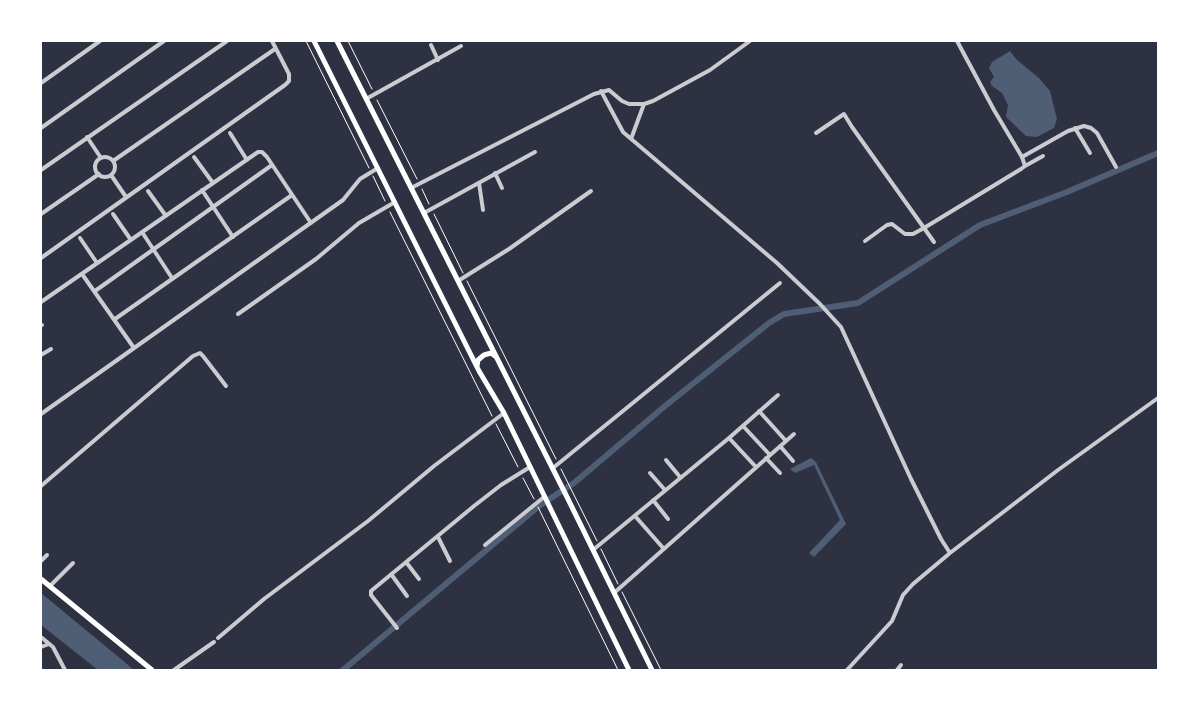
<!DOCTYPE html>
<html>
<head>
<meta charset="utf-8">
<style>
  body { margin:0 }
  #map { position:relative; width:1199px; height:711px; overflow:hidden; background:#2d3142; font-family:"Titillium Web",sans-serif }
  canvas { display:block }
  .frame { position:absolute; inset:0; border:42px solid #fff; pointer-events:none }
</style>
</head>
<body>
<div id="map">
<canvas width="1199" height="711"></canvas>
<div class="frame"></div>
</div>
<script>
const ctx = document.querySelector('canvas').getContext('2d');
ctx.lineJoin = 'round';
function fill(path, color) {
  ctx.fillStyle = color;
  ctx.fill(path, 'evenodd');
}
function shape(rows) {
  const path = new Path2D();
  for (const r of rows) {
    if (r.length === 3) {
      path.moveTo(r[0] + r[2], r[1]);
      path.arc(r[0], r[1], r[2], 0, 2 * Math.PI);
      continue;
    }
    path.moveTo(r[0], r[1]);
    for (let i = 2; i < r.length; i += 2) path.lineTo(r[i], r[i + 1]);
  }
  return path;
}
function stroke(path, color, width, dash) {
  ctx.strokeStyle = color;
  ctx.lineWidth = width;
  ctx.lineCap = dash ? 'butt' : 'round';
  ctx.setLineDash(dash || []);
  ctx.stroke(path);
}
fill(shape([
  [1010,51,1017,60,1039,78,1050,91,1057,119,1054,128,1037,137,1026,136,1006,117,1008,105,1002,93,992,86,990,82,994,77,989,68,992,62],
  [811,458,816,462,846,524,814,557,809,553,840,520,814,465,795,473,790,469],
  [41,593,121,659,134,670,98,670,41,625]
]), '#4f5d75');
stroke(shape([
  [343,670,539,506,574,483,665,406,769,323,784,314,858,303,980,225,1067,192,1158,153]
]), '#4f5d75', 6);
stroke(shape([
  [306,41,369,168],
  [348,41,372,89],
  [377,100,417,179],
  [373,176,385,201],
  [422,189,429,204],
  [390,212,492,416],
  [434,214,463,273],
  [467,281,556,459],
  [496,424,518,467],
  [561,469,597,541],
  [523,478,534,499],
  [538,507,618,670],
  [601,549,618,584],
  [622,592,661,670]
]), '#fff', 1);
stroke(shape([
  [431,45,438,60],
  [41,83,100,41],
  [601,91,623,132,777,263,820,304,841,327,911,479,941,539,950,553],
  [366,99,461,46],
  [41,128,164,41],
  [1075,128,1090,153],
  [230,133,247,160],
  [816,133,844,114,852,127,924,228,1021,169,1025,166,1022,157,994,110,957,41],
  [87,137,101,158],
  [631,139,644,104],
  [194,157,213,183],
  [1022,157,1068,131,1084,126,1091,128,1097,133,1116,167],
  [105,167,10],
  [113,161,275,49],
  [1025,166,1043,156],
  [41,170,227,41],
  [495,173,502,188],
  [111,175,126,197],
  [479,183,483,210],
  [411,188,594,94,609,90,622,101,629,104,644,104,653,101,710,70,750,41],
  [202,190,233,237],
  [148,191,166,216],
  [424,213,535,152],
  [41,214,99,174],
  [113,214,131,240],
  [142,232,172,278],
  [80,238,97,263],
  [865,241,887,225,892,224,905,234,913,234,924,228,934,242],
  [41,258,285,85,289,81,289,74,272,41],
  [82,274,134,348],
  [458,281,509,249,591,191],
  [95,291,272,165],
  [41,302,258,152,262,152,267,157,311,223],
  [238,314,316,259,359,223,395,202],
  [115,319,292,195],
  [41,325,42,325],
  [41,355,51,349],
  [759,411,786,441],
  [41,414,343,200,360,179,378,168],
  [743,426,770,455],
  [729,438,756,467],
  [780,446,793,461],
  [766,458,780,473],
  [666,460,680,477],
  [553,468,780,283],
  [650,473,665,490],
  [41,486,193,356,200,353,203,356,226,386],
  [653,500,668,519],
  [635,516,664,549],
  [438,537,450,561],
  [485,545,544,497],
  [593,550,729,438,778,395],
  [41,561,47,555],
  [406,562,419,579],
  [391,574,407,596],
  [50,586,73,563],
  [614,593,794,434],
  [397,628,371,595,371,591,474,506,501,485,530,467],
  [41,637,53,647,65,670],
  [218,638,264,599,368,521,434,466,504,413],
  [41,647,49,644],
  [174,670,214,642],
  [847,670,892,621,903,595,913,584,950,553,1058,470,1158,398],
  [897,670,901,665]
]), '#caccd0', 4);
stroke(shape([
  [314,41,479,371,504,413,629,670],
  [337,41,566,495,652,670],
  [477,366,478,360,484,355,491,353,495,356],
  [41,579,152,670]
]), '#fff', 5);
</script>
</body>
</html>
